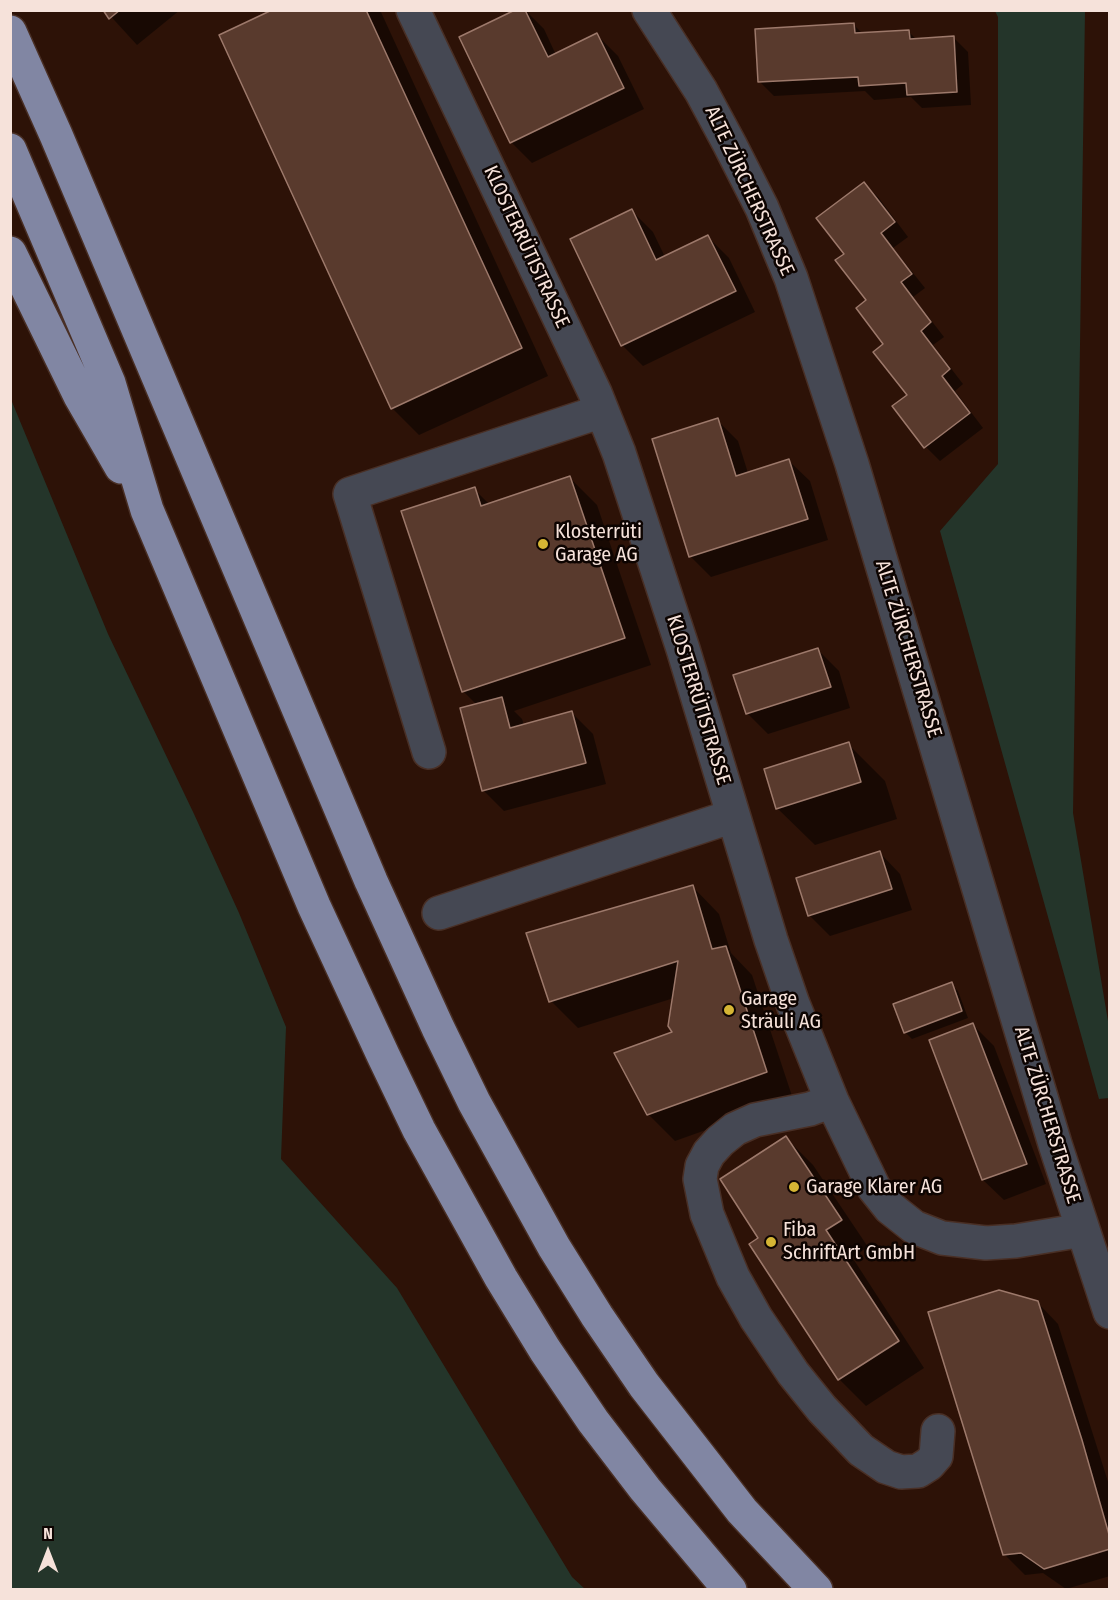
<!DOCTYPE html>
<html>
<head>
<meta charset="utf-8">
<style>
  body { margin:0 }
  #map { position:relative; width:1120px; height:1600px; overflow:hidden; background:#2d1207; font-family:"Fira Sans Condensed",sans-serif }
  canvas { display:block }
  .frame { position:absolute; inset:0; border:12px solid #f6e2da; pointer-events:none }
  .north { position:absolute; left:18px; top:1522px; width:60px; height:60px; -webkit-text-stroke:4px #0d0401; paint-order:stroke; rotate:0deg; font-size:16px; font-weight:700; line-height:24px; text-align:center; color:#f6e2da }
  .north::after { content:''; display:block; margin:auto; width:21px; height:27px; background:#f6e2da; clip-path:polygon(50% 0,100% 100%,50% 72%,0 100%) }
</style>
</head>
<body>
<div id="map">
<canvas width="1120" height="1600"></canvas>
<div class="frame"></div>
<div class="north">N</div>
</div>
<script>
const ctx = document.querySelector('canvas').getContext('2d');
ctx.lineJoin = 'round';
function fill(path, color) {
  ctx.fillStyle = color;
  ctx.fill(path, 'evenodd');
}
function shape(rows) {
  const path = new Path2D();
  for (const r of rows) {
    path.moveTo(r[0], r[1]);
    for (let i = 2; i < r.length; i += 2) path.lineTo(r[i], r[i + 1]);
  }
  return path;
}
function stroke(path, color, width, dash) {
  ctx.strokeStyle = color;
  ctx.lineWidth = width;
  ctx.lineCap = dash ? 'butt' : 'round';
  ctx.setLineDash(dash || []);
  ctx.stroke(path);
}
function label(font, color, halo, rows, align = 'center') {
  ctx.font = font + ' "Fira Sans Condensed",sans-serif';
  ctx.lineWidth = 5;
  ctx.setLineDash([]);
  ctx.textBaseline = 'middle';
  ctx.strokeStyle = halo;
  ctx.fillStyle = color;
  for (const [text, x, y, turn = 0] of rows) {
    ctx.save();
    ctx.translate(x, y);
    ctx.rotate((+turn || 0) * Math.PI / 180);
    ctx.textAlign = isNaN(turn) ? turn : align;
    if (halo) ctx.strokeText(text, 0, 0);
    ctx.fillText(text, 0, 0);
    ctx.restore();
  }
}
fill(shape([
  [995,11,1085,11,1073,813,1109,1027,1109,1098,1099,1099,940,531,998,464,998,17],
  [10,397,108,634,194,814,239,913,286,1027,281,1159,397,1288,572,1577,585,1589,11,1589]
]), '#24352a');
fill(shape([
  [105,10,180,10,137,45],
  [276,10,380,10,548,376,419,435,392,408],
  [519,10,525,10,544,29,556,55,597,35,618,56,644,109,532,163,511,142],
  [854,25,863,34,908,31,917,40,954,38,968,52,971,105,922,108,911,97,874,100,865,91,774,96,760,82],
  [864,184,878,197,908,237,893,248,925,288,913,297,944,337,933,345,963,384,955,391,983,428,940,461,926,447,894,407,909,395,847,254],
  [632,211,653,232,665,257,708,237,729,258,755,312,643,366,622,345],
  [717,420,738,441,748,473,789,461,810,481,828,540,711,577,690,556],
  [570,478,597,505,651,665,514,711,522,719,524,725,572,713,593,734,606,784,504,811,483,790,477,705,464,692,403,512,474,489,490,505],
  [818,650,839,671,850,708,768,734,747,713],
  [848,744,885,781,897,819,815,845,777,808],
  [880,853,900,874,912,910,830,936,810,916],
  [692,886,719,914,731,953,752,975,793,1099,675,1141,648,1114,674,1033,674,998,578,1028,551,1001],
  [951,984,958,991,968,1018,912,1039,905,1032],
  [973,1025,994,1046,1046,1184,1004,1200,983,1180,931,1041],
  [786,1138,813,1165,868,1247,852,1257,924,1368,866,1406,839,1379,751,1244,761,1238],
  [1037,1302,1058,1324,1110,1488,1110,1576,1066,1589,1043,1573,1025,1575,1004,1554]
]), '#0007');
const building = shape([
  [103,10,120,10,109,19,103,10],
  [272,10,366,10,522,348,391,409,219,35,272,10],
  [515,10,525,10,548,57,597,33,624,88,510,143,459,37,515,10],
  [854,23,855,33,909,30,910,39,954,36,957,92,907,95,906,83,859,86,858,77,758,82,755,29,854,23],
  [864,182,895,222,881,233,912,274,901,282,931,322,921,331,950,369,942,376,970,413,924,448,892,406,907,395,873,352,883,344,856,308,866,300,835,260,844,254,816,218,864,182],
  [632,209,656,260,708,235,736,291,621,346,570,239,632,209],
  [718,418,736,476,789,459,808,519,689,557,652,439,718,418],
  [570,476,625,638,462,692,401,511,475,487,481,506,570,476],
  [818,648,831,687,746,714,733,675,818,648],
  [502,697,510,728,572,711,586,763,482,791,460,708,502,697],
  [849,742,861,782,776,809,764,769,849,742],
  [880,851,892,889,808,916,796,878,880,851],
  [693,885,712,949,726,946,767,1072,647,1115,614,1053,672,1032,668,1026,678,961,549,1002,526,933,693,885],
  [952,982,962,1011,904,1033,893,1004,952,982],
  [973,1023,1027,1164,982,1180,929,1040,973,1023],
  [786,1136,842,1220,826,1230,899,1341,838,1380,749,1244,758,1238,720,1179,786,1136],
  [999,1290,1038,1301,1082,1440,1110,1538,1110,1549,1044,1569,1021,1553,1003,1555,928,1312,999,1290]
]);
fill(building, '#593a2d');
stroke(building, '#9d796b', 1.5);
const minor = shape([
  [413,10,595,393,619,453,683,649,771,940,793,1004,832,1101,874,1188,890,1208,914,1227,942,1238,986,1243,1016,1241,1083,1230],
  [649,10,701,91,730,145,762,208,791,278,852,464,1055,1144,1110,1312],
  [429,752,350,494,602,411],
  [439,913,733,816],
  [832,1101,810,1109,755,1120,735,1129,720,1141,709,1153,702,1166,700,1179,707,1214,733,1277,756,1318,793,1373,822,1409,861,1450,886,1467,901,1472,918,1471,929,1464,936,1456,938,1431]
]);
const highway = shape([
  [10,32,56,135,371,881,438,1028,474,1102,554,1247,597,1316,644,1385,742,1511,816,1590],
  [10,150,109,383,147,510,314,906,383,1055,419,1130,501,1278,545,1350,593,1421,645,1489,730,1590],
  [10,253,80,396,121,467]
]);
stroke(minor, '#492f25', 36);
stroke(highway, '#492f25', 36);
stroke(minor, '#454853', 33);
stroke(highway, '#8186a3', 33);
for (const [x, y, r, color] of [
  [543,544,6,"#d5b534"],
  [729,1010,6,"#d5b534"],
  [794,1187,6,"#d5b534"],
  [771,1242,6,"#d5b534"]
]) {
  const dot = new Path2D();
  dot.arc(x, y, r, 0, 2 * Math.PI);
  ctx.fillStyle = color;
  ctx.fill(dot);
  stroke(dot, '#0d0401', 2);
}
label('20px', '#f6e2da', '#0d0401', [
  ["ALTE ZÜRCHERSTRASSE",749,191,65],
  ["KLOSTERRÜTISTRASSE",526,247,65],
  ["ALTE ZÜRCHERSTRASSE",908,649,73],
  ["KLOSTERRÜTISTRASSE",698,700,73],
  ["ALTE ZÜRCHERSTRASSE",1047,1115,73]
]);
label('20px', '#f6e2da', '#0d0401', [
  ["Klosterrüti",555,532],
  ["Garage AG",555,555],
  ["Garage",741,999],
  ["Sträuli AG",741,1022],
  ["Garage Klarer AG",806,1187],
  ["Fiba",783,1230],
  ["SchriftArt GmbH",783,1253]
], 'left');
</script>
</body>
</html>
